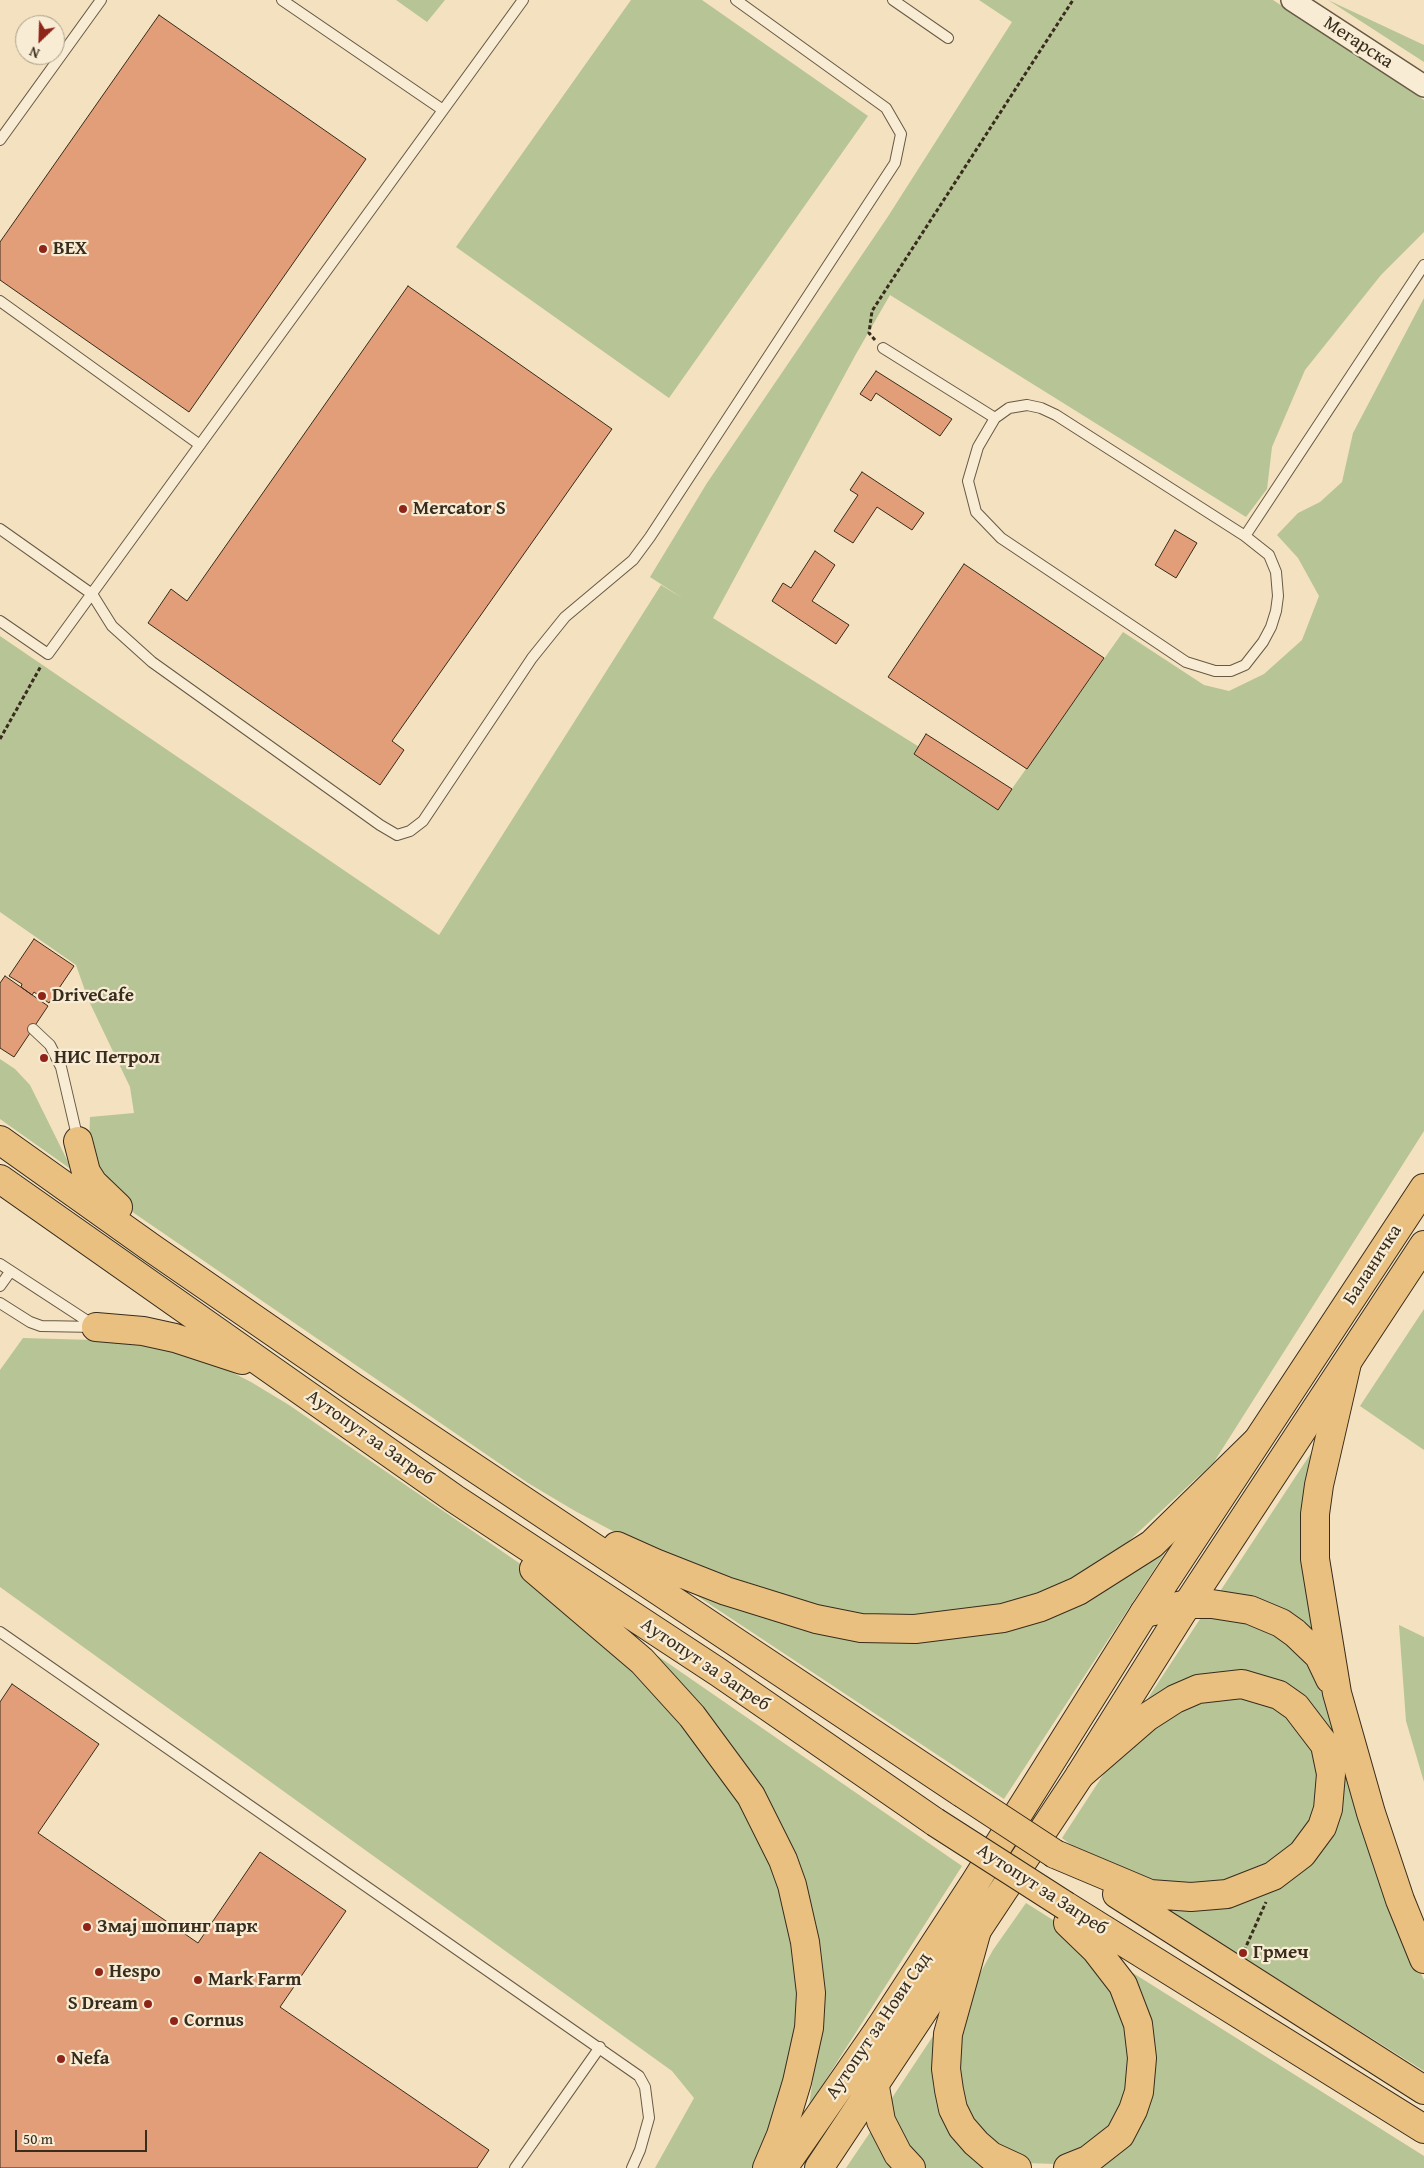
<!DOCTYPE html>
<html>
<head>
<meta charset="utf-8">
<style>
  body { margin:0 }
  #map { position:relative; width:1424px; height:2168px; overflow:hidden; background:#f4e1bf; font-family:"Gentium Book Plus",serif }
  canvas { display:block }
  .north { position:absolute; left:15px; top:15px; width:50px; height:50px; box-sizing:border-box; background:#f8ecd5; border:1px solid #ab9f8b; border-radius:50%; rotate:204deg; font-size:14px; font-weight:700; line-height:20px; text-align:center; color:#382c1c }
  .north::after { content:''; display:block; margin:auto; width:18px; height:22px; background:#8f2418; clip-path:polygon(50% 0,100% 100%,50% 72%,0 100%) }
  .scale { position:absolute; left:15px; top:2130px; width:132px; height:22px; box-sizing:border-box; border:2px solid #382c1c; border-top:0; padding-left:6px; font-size:15px; line-height:18px; white-space:nowrap; color:#382c1c; -webkit-text-stroke:4px #f8ecd5; paint-order:stroke }
</style>
</head>
<body>
<div id="map">
<canvas width="1424" height="2168"></canvas>
<div class="north">N</div>
<div class="scale">50 m</div>
</div>
<script>
const ctx = document.querySelector('canvas').getContext('2d');
ctx.lineJoin = 'round';
function fill(path, color) {
  ctx.fillStyle = color;
  ctx.fill(path, 'evenodd');
}
function shape(rows) {
  const path = new Path2D();
  for (const r of rows) {
    path.moveTo(r[0], r[1]);
    for (let i = 2; i < r.length; i += 2) path.lineTo(r[i], r[i + 1]);
  }
  return path;
}
function stroke(path, color, width, dash) {
  ctx.strokeStyle = color;
  ctx.lineWidth = width;
  ctx.lineCap = dash ? 'butt' : 'round';
  ctx.setLineDash(dash || []);
  ctx.stroke(path);
}
function label(font, color, halo, rows, align = 'center') {
  ctx.font = font + ' "Gentium Book Plus",serif';
  ctx.lineWidth = 4.5;
  ctx.setLineDash([]);
  ctx.textBaseline = 'middle';
  ctx.strokeStyle = halo;
  ctx.fillStyle = color;
  for (const [text, x, y, turn = 0] of rows) {
    ctx.save();
    ctx.translate(x, y);
    ctx.rotate((+turn || 0) * Math.PI / 180);
    ctx.textAlign = isNaN(turn) ? turn : align;
    if (halo) ctx.strokeText(text, 0, 0);
    ctx.fillText(text, 0, 0);
    ctx.restore();
  }
}
fill(shape([
  [396,0,445,0,427,22],
  [631,0,702,0,868,116,669,398,456,247],
  [979,0,1273,0,1424,100,1424,232,1381,275,1305,370,1272,447,1267,489,1246,517,890,295,856,354,713,618,1004,800,1123,632,1204,685,1229,691,1264,674,1302,640,1319,596,1298,558,1277,535,1298,513,1320,502,1342,482,1353,433,1424,298,1424,1131,1214,1462,1104,1564,1105,1567,999,1611,871,1620,808,1608,624,1537,575,1511,528,1483,112,1198,89,1147,90,1117,134,1113,130,1087,88,999,76,965,0,912,0,636,439,935,661,585,684,599,650,577,707,483,887,218,1012,22],
  [1328,0,1424,45,1424,62],
  [0,1059,15,1069,30,1085,72,1170,0,1119],
  [1424,1309,1424,1450,1360,1406],
  [23,1338,95,1340,153,1345,210,1361,251,1382,289,1405,538,1576,592,1623,706,1748,776,1860,801,1964,794,2074,757,2168,655,2168,694,2098,672,2071,0,1587,0,1370],
  [1321,1438,1318,1646,1219,1593],
  [1172,1542,1004,1799,667,1576,955,1635],
  [1206,1610,1245,1614,1302,1652,1327,1699,1399,1926,1424,1980,1424,2071,1151,1900,1238,1899,1340,1801,1293,1694,1144,1704],
  [1399,1625,1424,1637,1424,1782,1406,1721],
  [636,1641,962,1866,809,2106,818,2042,804,1893],
  [1228,1692,1280,1706,1315,1746,1319,1802,1309,1826,1276,1863,1218,1885,1150,1887,1088,1858,1062,1838,1105,1772,1155,1722],
  [1026,1903,1072,1932,1120,1998,1133,2077,1108,2137,1056,2164,1025,2163,974,2130,955,2071,955,2041,974,1984,993,1950],
  [1125,1968,1424,2156,1424,2168,1093,2168,1143,2105],
  [937,2030,933,2085,950,2130,994,2168,922,2168,884,2110],
  [873,2128,897,2168,846,2168]
]), '#b7c495');
const building = shape([
  [159,15,366,159,189,412,0,280,0,242,159,15],
  [408,286,612,429,392,741,404,750,380,785,148,623,171,589,187,601,408,286],
  [876,371,952,419,940,436,876,393,871,401,860,394,876,371],
  [862,472,924,513,912,530,877,507,853,543,834,531,858,495,850,490,862,472],
  [1175,530,1197,543,1176,578,1155,565,1175,530],
  [815,551,835,565,812,601,849,625,836,644,772,601,783,583,791,588,815,551],
  [964,564,1104,658,1027,769,888,677,964,564],
  [926,734,1012,789,998,810,914,754,926,734],
  [34,939,74,966,49,1003,34,992,32,995,21,987,22,984,9,976,34,939],
  [5,976,48,1006,14,1057,0,1048,0,983,5,976],
  [12,1684,99,1744,38,1833,198,1943,260,1852,346,1911,280,2007,489,2150,477,2168,0,2168,0,1702,12,1684]
]);
fill(building, '#e19e78');
stroke(building, '#382c1c', 1);
const service = shape([
  [282,0,443,110],
  [893,0,948,38],
  [0,140,101,0],
  [0,301,200,445],
  [883,348,995,418],
  [1027,405,1041,408,1056,415,1245,536,1269,555,1276,572,1278,596,1276,611,1271,627,1263,642,1245,665,1231,671,1215,671,1186,662,1001,538,976,512,968,481,978,447,995,418,1009,408,1027,405],
  [0,529,92,594,112,626,152,662,380,825,397,835,410,831,423,821,532,658,565,617,633,560,650,537,895,163,901,134,886,108,736,0],
  [1245,536,1424,265],
  [0,621,48,654,523,0],
  [33,1029,50,1045,61,1067,78,1140],
  [0,1264,95,1326],
  [0,1286,10,1272],
  [0,1303,30,1322,41,1326,96,1327],
  [0,1632,639,2076,645,2087,649,2118,640,2150,632,2168],
  [515,2168,600,2047]
]);
const minor = shape([
  [1292,0,1424,86]
]);
const primary = shape([
  [783,2168,880,2028,974,1884,1144,1613,1424,1188],
  [819,2168,1080,1775,1181,1614,1424,1245]
]);
const trunk = shape([
  [0,1140,153,1249,353,1387,962,1793],
  [78,1141,86,1172,93,1183,118,1207],
  [0,1179,455,1499,718,1672,935,1822],
  [96,1327,143,1331,175,1338,242,1360],
  [1347,1363,1319,1485,1315,1514,1315,1559,1337,1693,1371,1813,1400,1900,1424,1959],
  [617,1546,655,1563,726,1591,816,1619,861,1628,915,1629,1003,1618,1041,1607,1078,1591,1152,1544,1256,1442],
  [534,1569,642,1661,692,1716,751,1796,783,1860,792,1885,805,1942,811,1993,809,2028,797,2082,781,2135,767,2168],
  [1144,1613,1188,1604,1212,1604,1250,1610,1281,1623,1295,1633,1319,1656,1330,1679],
  [1055,1854,1150,1894,1191,1897,1227,1894,1273,1876,1302,1854,1322,1827,1328,1809,1331,1774,1325,1745,1296,1707,1279,1695,1242,1684,1198,1689,1175,1699,1147,1717,1080,1775],
  [1117,1894,1424,2090],
  [1066,1906,1424,2129],
  [977,1930,948,2034,946,2069,949,2090,953,2109,962,2127,976,2143,991,2156,1017,2168],
  [880,2028,880,2059,875,2087,881,2121,898,2154,911,2168],
  [1068,2168,1088,2160,1120,2135,1133,2110,1139,2092,1142,2058,1138,2024,1123,1985,1096,1950,1068,1923]
]);
stroke(service, '#675945', 12);
stroke(minor, '#675945', 24);
stroke(primary, '#382c1c', 30);
stroke(trunk, '#382c1c', 30);
stroke(shape([
  [875,340,869,333,872,311,1073,0],
  [0,739,41,666],
  [1244,1951,1266,1902]
]), '#382c1c', 3, [4, 2.5]);
stroke(service, '#f8ecd5', 10);
stroke(minor, '#f8ecd5', 21);
stroke(primary, '#eac080', 28);
stroke(trunk, '#eac080', 28);
const trunkBridge = shape([
  [962,1793,1055,1854],
  [935,1822,1066,1906]
]);
stroke(trunkBridge, '#382c1c', 30, []);
stroke(trunkBridge, '#eac080', 28);
for (const [x, y, r, color] of [
  [43,249,5,"#8f2418"],
  [403,509,5,"#8f2418"],
  [42,996,5,"#8f2418"],
  [44,1058,5,"#8f2418"],
  [87,1927,5,"#8f2418"],
  [1243,1953,5,"#8f2418"],
  [99,1972,5,"#8f2418"],
  [198,1980,5,"#8f2418"],
  [148,2004,5,"#8f2418"],
  [174,2021,5,"#8f2418"],
  [61,2059,5,"#8f2418"]
]) {
  const dot = new Path2D();
  dot.arc(x, y, r, 0, 2 * Math.PI);
  ctx.fillStyle = color;
  ctx.fill(dot);
  stroke(dot, '#f8ecd5', 2);
}
label('19px', '#382c1c', '#f8ecd5', [
  ["Мегарска",1358,43,33],
  ["Баланичка",1373,1265,-57],
  ["Аутопут за Загреб",370,1438,35],
  ["Аутопут за Загреб",705,1665,34],
  ["Аутопут за Загреб",1042,1890,33],
  ["Аутопут за Нови Сад",879,2026,-56]
]);
label('bold 19px', '#382c1c', '#f8ecd5', [
  ["BEX",53,249],
  ["Mercator S",413,509],
  ["DriveCafe",52,996],
  ["НИС Петрол",54,1058],
  ["Змај шопинг парк",97,1927],
  ["Грмеч",1253,1953],
  ["Hespo",109,1972],
  ["Mark Farm",208,1980],
  ["S Dream",138,2004,"right"],
  ["Cornus",184,2021],
  ["Nefa",71,2059]
], 'left');
</script>
</body>
</html>
